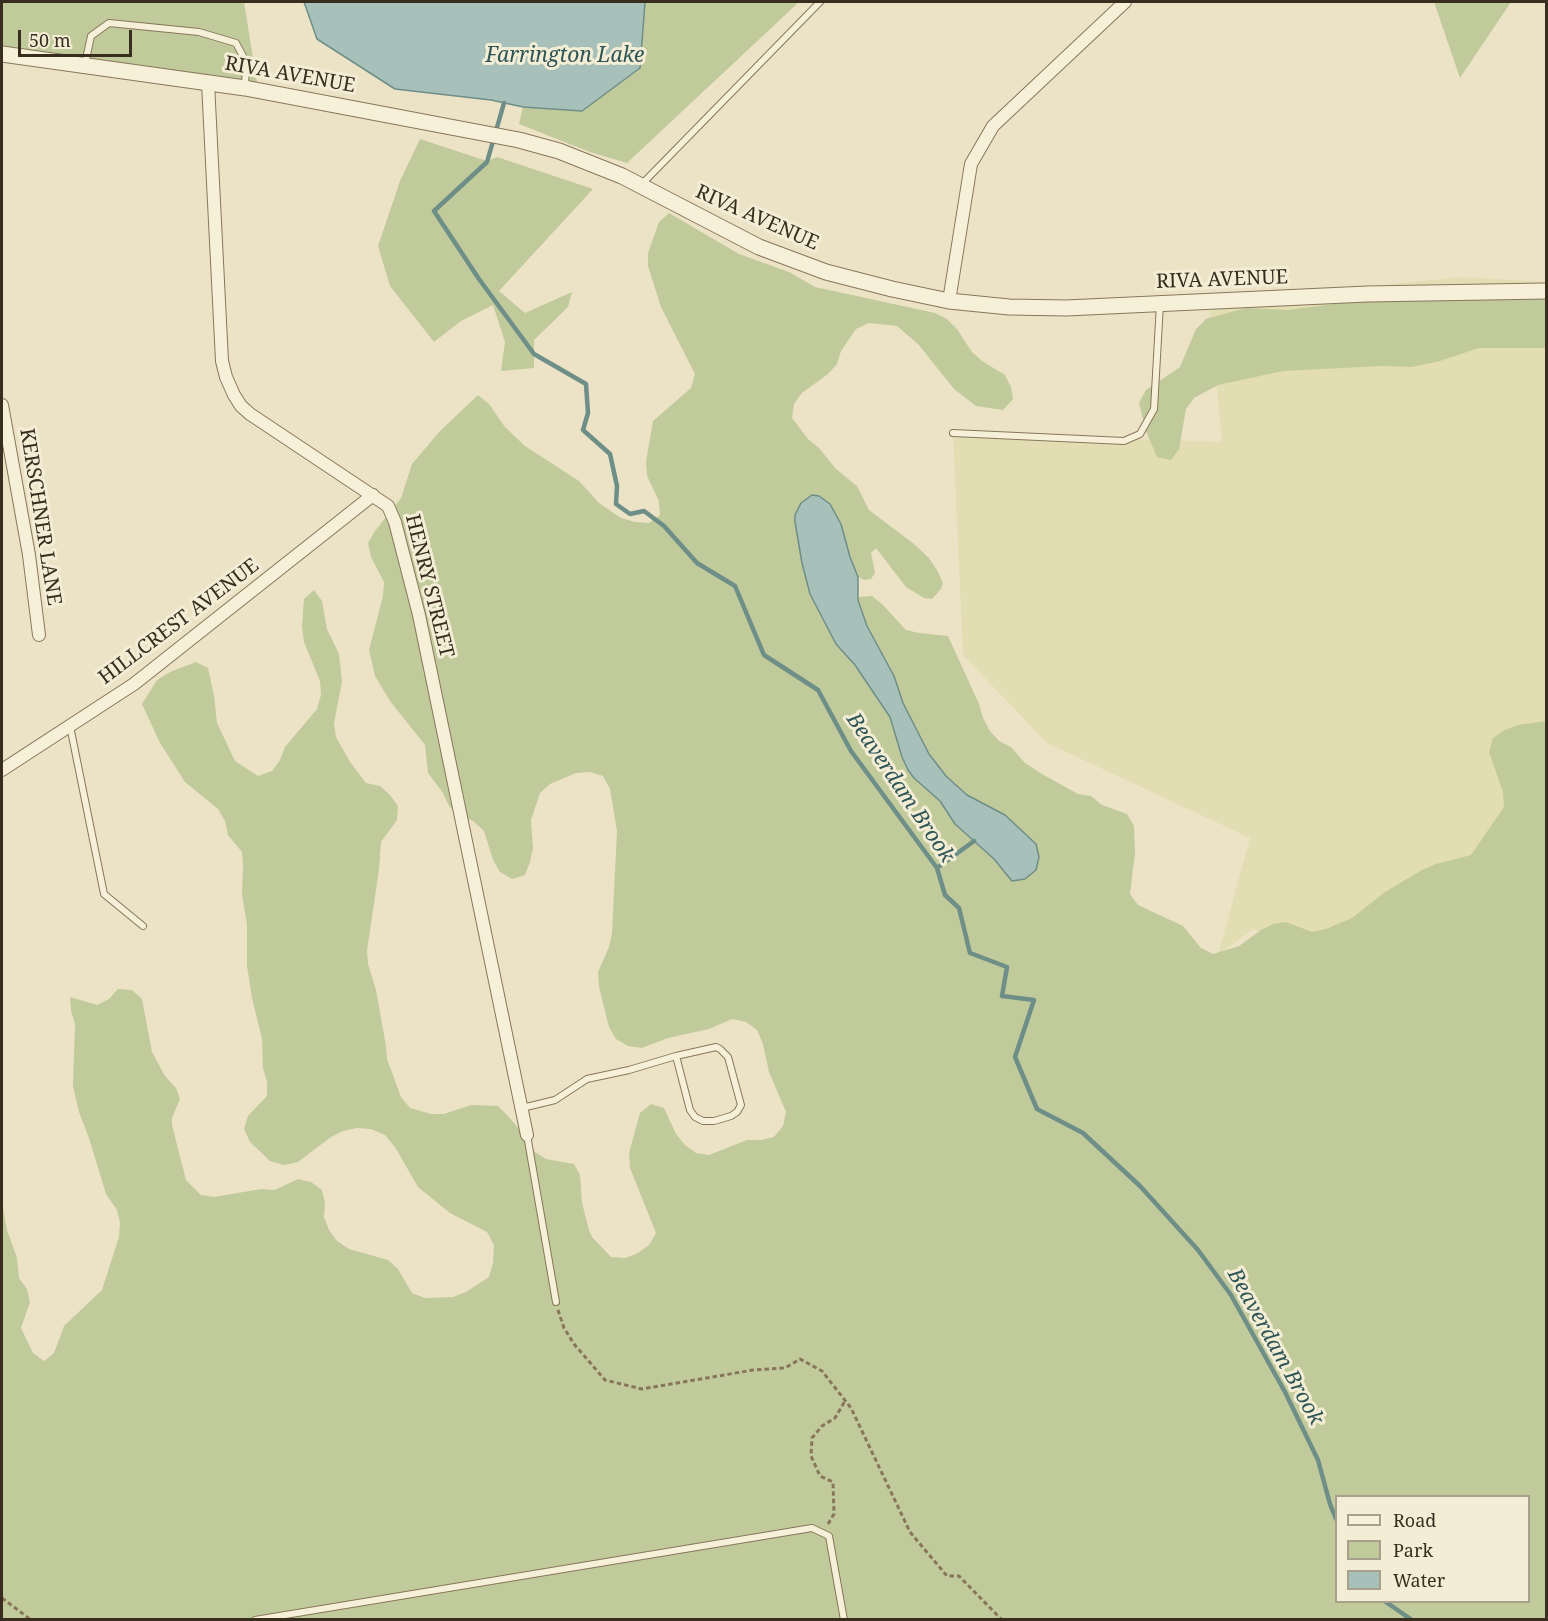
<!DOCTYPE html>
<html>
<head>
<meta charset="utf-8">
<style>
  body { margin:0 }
  #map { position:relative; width:1548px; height:1621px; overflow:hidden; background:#ece3c6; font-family:"Noto Serif",serif }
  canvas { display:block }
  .frame { position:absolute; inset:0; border:3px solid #382d1f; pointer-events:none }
  .legend { position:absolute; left:1335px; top:1495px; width:195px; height:108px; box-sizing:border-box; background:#f4edd5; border:2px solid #a9a08c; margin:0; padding:8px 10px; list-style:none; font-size:18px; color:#382d1f }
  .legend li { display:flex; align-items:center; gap:12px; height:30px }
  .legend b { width:30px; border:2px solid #a9a08c }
  .scale { position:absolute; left:18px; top:30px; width:114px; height:27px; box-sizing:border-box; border:3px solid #382d1f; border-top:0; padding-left:8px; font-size:18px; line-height:21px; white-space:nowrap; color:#382d1f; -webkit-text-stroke:4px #f4edd5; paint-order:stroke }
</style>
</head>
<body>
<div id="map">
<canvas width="1548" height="1621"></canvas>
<div class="frame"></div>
<ul class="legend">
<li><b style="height:8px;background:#f7f0d8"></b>Road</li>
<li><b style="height:16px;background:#c1ca9a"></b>Park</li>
<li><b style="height:16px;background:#a7c0ba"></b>Water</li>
</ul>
<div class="scale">50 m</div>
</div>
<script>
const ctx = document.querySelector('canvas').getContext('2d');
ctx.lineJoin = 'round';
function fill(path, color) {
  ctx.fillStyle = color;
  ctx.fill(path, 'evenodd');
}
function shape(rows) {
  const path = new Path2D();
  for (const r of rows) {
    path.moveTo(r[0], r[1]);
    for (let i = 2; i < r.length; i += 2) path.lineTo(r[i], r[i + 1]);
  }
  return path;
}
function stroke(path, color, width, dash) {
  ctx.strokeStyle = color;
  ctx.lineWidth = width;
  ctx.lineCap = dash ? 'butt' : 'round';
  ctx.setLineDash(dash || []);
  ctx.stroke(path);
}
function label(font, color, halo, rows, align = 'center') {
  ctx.font = font + ' "Noto Serif",serif';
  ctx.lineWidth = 6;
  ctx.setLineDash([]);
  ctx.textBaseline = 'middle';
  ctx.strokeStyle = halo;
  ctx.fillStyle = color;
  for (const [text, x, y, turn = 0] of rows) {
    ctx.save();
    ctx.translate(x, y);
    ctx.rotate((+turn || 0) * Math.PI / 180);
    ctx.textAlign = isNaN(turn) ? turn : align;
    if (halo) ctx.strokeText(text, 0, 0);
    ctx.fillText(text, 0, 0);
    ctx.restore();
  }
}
fill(shape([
  [1461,277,1546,282,1546,727,1513,852,1323,958,1253,929,1218,955,1250,838,1047,743,963,655,953,433,1222,442,1209,303]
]), '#e2ddb3');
fill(shape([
  [2,2,244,2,257,83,2,52],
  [645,2,799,2,627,163,590,152,519,124,523,107,582,111,639,68],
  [1434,2,1511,2,1460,78],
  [420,139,487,161,497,157,593,189,499,291,525,313,572,292,568,307,534,340,534,368,501,371,505,342,493,305,461,321,434,342,390,286,378,246,400,181],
  [669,213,739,254,789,272,815,287,935,313,947,319,957,329,972,352,982,361,1005,375,1011,387,1013,399,1003,410,976,406,954,389,918,344,897,326,869,323,856,329,841,351,837,364,828,374,802,393,794,404,792,418,808,439,819,448,836,469,857,486,869,510,914,544,929,558,937,570,943,583,941,589,932,599,924,598,906,587,876,548,871,553,875,573,871,579,864,580,858,577,850,557,841,524,802,563,810,594,836,644,855,665,890,717,902,757,945,806,955,824,994,859,1012,880,1036,844,1005,815,967,795,946,776,929,754,903,703,894,676,867,626,858,597,872,596,883,605,906,630,919,633,948,636,979,704,983,718,990,731,999,741,1011,747,1025,763,1042,774,1078,794,1091,796,1102,805,1127,814,1134,826,1135,853,1130,894,1138,905,1183,926,1201,948,1213,954,1239,946,1261,930,1273,924,1286,922,1312,932,1326,929,1352,918,1385,892,1422,870,1436,864,1471,855,1504,807,1503,792,1489,752,1493,738,1505,730,1518,725,1546,721,1546,1619,2,1619,2,1202,7,1230,17,1258,19,1278,27,1289,30,1302,21,1328,33,1353,44,1361,54,1353,64,1326,102,1290,119,1237,120,1223,117,1210,106,1194,89,1138,79,1112,73,1086,75,1024,71,1011,70,997,97,1005,109,999,118,989,132,990,142,999,152,1052,165,1076,176,1088,180,1099,172,1118,172,1125,186,1180,201,1195,214,1197,261,1189,275,1190,298,1179,311,1182,322,1190,325,1203,324,1217,329,1230,337,1241,349,1249,388,1260,398,1269,412,1293,425,1298,453,1297,466,1292,489,1277,493,1263,494,1245,487,1232,450,1213,418,1187,395,1147,385,1135,371,1129,357,1128,343,1131,331,1137,298,1162,284,1165,270,1161,250,1142,244,1129,248,1116,267,1096,267,1082,263,1068,262,1039,252,998,247,966,247,924,242,895,243,866,242,852,228,835,225,821,218,809,185,782,160,743,142,704,157,680,170,672,196,662,208,668,214,696,217,723,235,761,258,776,272,771,280,760,285,747,317,709,321,695,320,681,304,642,302,627,304,599,314,590,322,601,327,629,339,654,342,682,334,723,336,737,350,762,366,783,380,786,390,795,398,806,397,820,381,842,379,870,367,950,368,964,376,990,386,1046,387,1059,401,1097,410,1108,431,1114,444,1114,471,1105,498,1106,508,1116,519,1129,525,1142,535,1152,546,1159,574,1164,580,1175,582,1203,589,1230,592,1237,611,1257,625,1258,638,1253,649,1245,656,1233,630,1168,629,1153,640,1113,651,1104,664,1108,676,1134,685,1145,696,1153,709,1155,747,1140,761,1140,774,1137,783,1126,786,1112,769,1072,763,1044,757,1030,746,1022,732,1019,709,1029,668,1038,642,1048,628,1046,616,1039,609,1027,599,987,598,972,609,947,612,933,617,831,610,789,603,776,590,772,576,773,550,784,540,793,531,820,533,848,530,862,525,875,512,879,500,872,493,860,484,831,473,821,460,815,449,806,443,793,428,773,425,745,390,701,375,676,369,650,383,596,384,582,371,557,368,543,375,531,401,498,412,464,440,431,478,395,489,404,505,427,525,446,579,481,599,503,621,518,635,522,649,523,660,515,659,501,647,476,646,462,653,421,691,388,695,374,661,307,648,266,648,253,659,222],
  [1336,1496,1528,1496,1528,1602,1336,1602],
  [1546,296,1546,348,1479,348,1440,361,1412,367,1383,366,1283,371,1218,385,1194,398,1186,409,1179,449,1171,460,1157,457,1146,431,1139,403,1146,390,1180,367,1196,329,1206,319,1246,308,1288,310,1358,301,1416,298]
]), '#c1ca9a');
const water = shape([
  [304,2,645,2,640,68,582,111,523,107,491,100,395,89,317,39,304,2],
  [812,495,819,496,830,504,841,524,850,557,858,577,858,600,867,626,894,676,903,703,929,754,946,776,967,795,1005,815,1036,844,1039,857,1036,870,1025,879,1012,881,994,859,955,824,940,801,914,778,908,770,902,757,890,717,855,665,836,644,810,594,802,563,795,522,795,515,801,503,812,495]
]);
fill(water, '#a7c0ba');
stroke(water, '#6e8e88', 1.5);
stroke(shape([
  [504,103,487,162,434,211,479,279,534,354,586,384,588,413,583,430,610,454,617,486,616,504,630,514,644,511,664,526,697,563,735,586,764,655,818,690,851,751,937,868,945,895,959,908,970,953,1007,967,1002,996,1034,1000,1015,1057,1037,1109,1083,1133,1140,1186,1198,1250,1231,1295,1285,1392,1318,1460,1330,1504,1336,1519],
  [937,868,974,841],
  [1386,1602,1412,1620]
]), '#6e8e88', 4.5);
const service = shape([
  [85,64,91,36,109,23,199,32,236,43,246,62,245,88],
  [641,185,820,2],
  [953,433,1124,441,1140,434,1154,409,1160,304],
  [70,726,104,894,143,926],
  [522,1108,555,1100,587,1079,629,1070,676,1056,716,1047,720,1049,728,1057,741,1105,737,1112,731,1116,714,1121,703,1121,695,1117,690,1110,676,1056],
  [527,1135,556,1302],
  [255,1620,812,1528,829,1536,844,1620]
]);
const minor = shape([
  [208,83,222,361,226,377,234,395,241,406,250,414,388,506,395,522,419,615,527,1135],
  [949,301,971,164,993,126,1125,2],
  [2,405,29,555,39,635],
  [2,770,134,684,373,495]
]);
const tertiary = shape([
  [2,54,245,88,519,140,559,151,622,176,759,247,826,272,892,289,949,301,1009,307,1066,308,1367,294,1546,291]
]);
stroke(service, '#87765c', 8);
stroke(minor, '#87765c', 14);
stroke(tertiary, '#87765c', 17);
stroke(shape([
  [558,1310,564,1328,574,1344,605,1380,642,1389,753,1370,785,1368,800,1359,822,1371,851,1408,910,1532,947,1576,959,1576,1002,1620],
  [828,1524,834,1514,833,1482,820,1476,811,1456,812,1438,822,1426,835,1418,845,1401],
  [2,1598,31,1620]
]), '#87765c', 3, [4.5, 3]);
stroke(service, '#f7f0d8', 6);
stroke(minor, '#f7f0d8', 12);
stroke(tertiary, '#f7f0d8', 15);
label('20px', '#382d1f', '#f4edd5', [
  ["RIVA AVENUE",290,75,10],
  ["RIVA AVENUE",757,218,24],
  ["RIVA AVENUE",1222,280,-2],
  ["KERSCHNER LANE",40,517,81],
  ["HENRY STREET",429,586,76],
  ["HILLCREST AVENUE",179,622,-37]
]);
label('italic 21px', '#2f5657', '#f4edd5', [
  ["Farrington Lake",565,56],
  ["Beaverdam Brook",900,788,56],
  ["Beaverdam Brook",1275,1347,61]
]);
</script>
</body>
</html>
